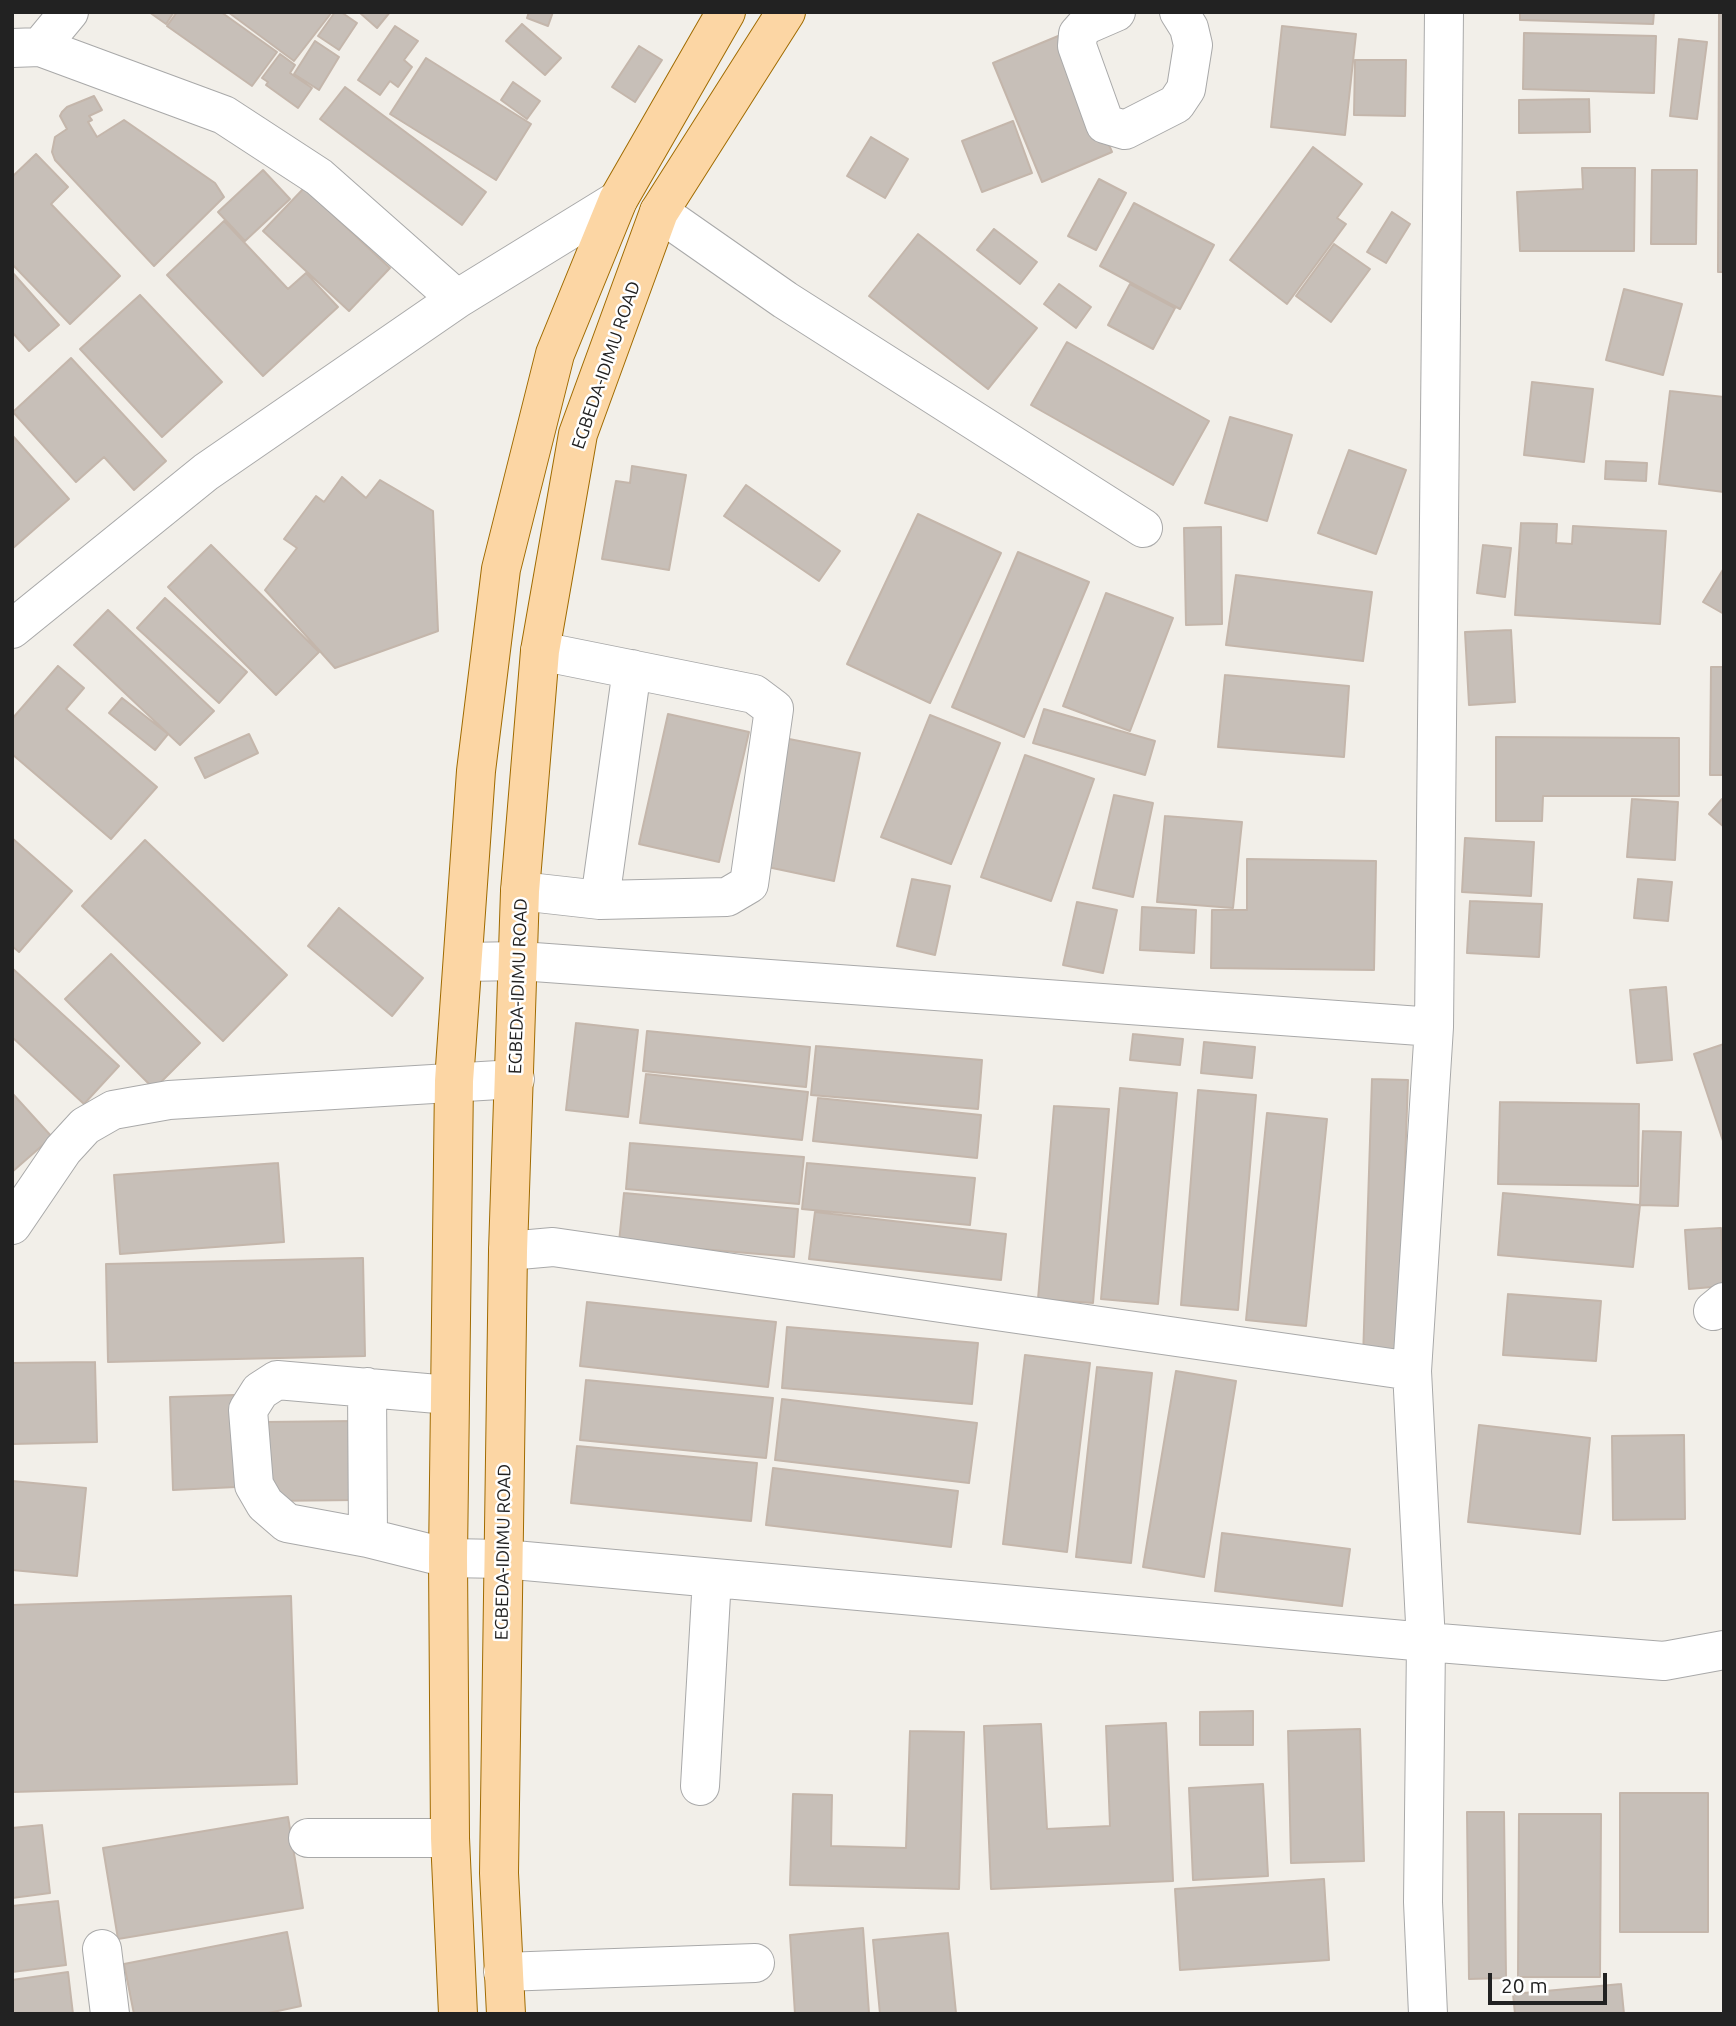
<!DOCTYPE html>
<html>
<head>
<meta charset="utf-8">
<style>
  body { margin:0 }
  #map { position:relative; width:1736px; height:2026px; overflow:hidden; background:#f2efe9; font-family:Ubuntu,sans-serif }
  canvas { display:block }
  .frame { position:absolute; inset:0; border:14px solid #222; pointer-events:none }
  .scale { position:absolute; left:1488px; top:1973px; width:119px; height:32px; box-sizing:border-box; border:4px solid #222; border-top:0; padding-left:9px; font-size:21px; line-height:24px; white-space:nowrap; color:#222; -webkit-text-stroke:5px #fff; paint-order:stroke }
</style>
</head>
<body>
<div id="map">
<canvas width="1736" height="2026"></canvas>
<div class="frame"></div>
<div class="scale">20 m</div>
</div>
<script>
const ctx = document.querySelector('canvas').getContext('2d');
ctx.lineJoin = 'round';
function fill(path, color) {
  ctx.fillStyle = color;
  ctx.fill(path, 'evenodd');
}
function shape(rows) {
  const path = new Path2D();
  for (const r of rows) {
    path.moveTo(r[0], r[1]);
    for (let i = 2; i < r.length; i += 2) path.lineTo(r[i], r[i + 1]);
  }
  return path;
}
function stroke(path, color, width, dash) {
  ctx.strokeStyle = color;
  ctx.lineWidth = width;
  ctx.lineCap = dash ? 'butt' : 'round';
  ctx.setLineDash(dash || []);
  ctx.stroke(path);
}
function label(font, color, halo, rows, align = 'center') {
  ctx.font = font + ' Ubuntu,sans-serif';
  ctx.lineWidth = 5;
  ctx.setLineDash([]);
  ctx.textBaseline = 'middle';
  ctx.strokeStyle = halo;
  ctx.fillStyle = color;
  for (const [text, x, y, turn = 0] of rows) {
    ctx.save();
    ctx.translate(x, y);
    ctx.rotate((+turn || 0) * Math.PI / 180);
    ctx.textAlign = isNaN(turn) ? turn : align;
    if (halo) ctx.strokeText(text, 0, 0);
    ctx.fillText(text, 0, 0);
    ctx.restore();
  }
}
const building = shape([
  [149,12,174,12,166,24,149,12],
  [177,12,221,12,277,52,252,86,167,26,177,12],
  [228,12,332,12,294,61,228,12],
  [335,12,341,12,357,23,339,50,318,36,335,12],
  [359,12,390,12,377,28,359,12],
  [529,12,553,12,548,26,527,18,529,12],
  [1520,12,1654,12,1653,24,1520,20,1520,12],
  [1719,12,1724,12,1724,272,1718,272,1719,12],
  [522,24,561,58,545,75,506,41,522,24],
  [395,26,418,41,404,60,412,67,398,87,390,81,380,95,358,80,395,26],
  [1282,26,1356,34,1345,135,1271,127,1282,26],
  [1524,33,1656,36,1654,93,1523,89,1524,33],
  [1063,34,1112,152,1042,182,993,63,1063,34],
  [1679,39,1707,42,1697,119,1670,116,1679,39],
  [315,41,339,57,319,90,294,74,315,41],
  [639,46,662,60,635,102,612,87,639,46],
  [280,54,295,65,290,73,312,88,298,108,266,85,268,82,262,78,280,54],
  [426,58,531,124,496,180,390,114,426,58],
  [1355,60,1406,60,1405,116,1354,115,1355,60],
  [513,82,540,101,527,119,501,100,513,82],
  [345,87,486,192,462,225,320,119,345,87],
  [94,96,102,110,89,116,92,120,88,122,97,137,124,120,215,183,224,197,154,266,55,160,52,152,55,137,67,129,60,116,62,112,67,107,94,96],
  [1589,99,1590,132,1519,133,1519,100,1589,99],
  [1013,121,1032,173,982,192,962,141,1013,121],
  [871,137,908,159,885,198,847,176,871,137],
  [1313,147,1362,184,1337,218,1346,224,1287,304,1230,260,1313,147],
  [36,154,68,187,51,204,120,276,70,324,12,264,12,177,36,154],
  [1582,168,1635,168,1634,251,1520,251,1517,192,1583,189,1582,168],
  [263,170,290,199,245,241,218,212,263,170],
  [1652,170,1697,170,1696,244,1651,244,1652,170],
  [1099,179,1126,193,1096,250,1068,236,1099,179],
  [304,188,390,268,349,311,263,231,304,188],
  [1134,203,1214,245,1180,309,1100,266,1134,203],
  [1392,212,1410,224,1386,263,1367,252,1392,212],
  [224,221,288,289,306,273,338,307,263,376,167,275,224,221],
  [994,229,1037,262,1020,284,977,250,994,229],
  [918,234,1037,328,988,389,869,296,918,234],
  [1334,244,1370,269,1331,322,1296,296,1334,244],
  [12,272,59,325,29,351,12,332,12,272],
  [1059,284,1091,307,1076,328,1044,304,1059,284],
  [1130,284,1175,308,1153,349,1108,325,1130,284],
  [1624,289,1682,304,1663,375,1606,360,1624,289],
  [140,295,222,382,162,437,80,349,140,295],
  [1067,342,1209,421,1173,485,1031,405,1067,342],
  [71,358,166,461,134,490,104,457,76,482,13,412,71,358],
  [1532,382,1593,389,1584,462,1524,455,1532,382],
  [1670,391,1724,397,1724,492,1659,484,1670,391],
  [1230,417,1292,435,1267,521,1205,503,1230,417],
  [12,435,69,499,12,549,12,435],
  [1349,450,1406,470,1376,554,1318,533,1349,450],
  [1606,461,1647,463,1646,481,1605,479,1606,461],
  [632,466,686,475,669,570,602,559,616,481,630,483,632,466],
  [342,477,366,498,380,480,433,511,438,631,335,668,265,590,297,548,284,539,316,496,324,502,342,477],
  [746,485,840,551,819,581,724,516,746,485],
  [918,514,1001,553,930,703,847,664,918,514],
  [1521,523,1557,524,1556,543,1572,544,1573,526,1666,531,1660,624,1515,615,1521,523],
  [1221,527,1222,624,1186,625,1184,528,1221,527],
  [211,545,319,652,276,695,168,587,211,545],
  [1483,545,1511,548,1505,597,1477,593,1483,545],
  [1018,552,1089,582,1024,737,952,707,1018,552],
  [1724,568,1724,614,1703,602,1724,568],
  [1236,575,1372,592,1363,661,1226,645,1236,575],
  [1106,593,1173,618,1130,731,1063,706,1106,593],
  [165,598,247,672,219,703,137,628,165,598],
  [108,610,214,711,180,745,74,645,108,610],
  [1511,630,1515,702,1469,705,1465,632,1511,630],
  [58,666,84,688,66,709,157,787,111,839,12,754,12,719,58,666],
  [1711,667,1724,667,1724,775,1710,775,1711,667],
  [1225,675,1349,686,1344,757,1218,747,1225,675],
  [122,698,168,734,155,750,109,713,122,698],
  [1044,709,1155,741,1145,775,1033,743,1044,709],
  [668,714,749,732,719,862,639,844,668,714],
  [930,715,1000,743,951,864,881,837,930,715],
  [249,734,258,753,205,778,195,758,249,734],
  [1496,737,1679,738,1679,796,1543,796,1542,821,1496,821,1496,737],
  [784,738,860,753,834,881,758,865,784,738],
  [1025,755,1094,779,1051,901,981,877,1025,755],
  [1114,795,1153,803,1133,897,1093,888,1114,795],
  [1632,799,1678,802,1675,860,1627,857,1632,799],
  [1722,799,1724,800,1724,827,1709,814,1722,799],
  [1165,816,1242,822,1233,908,1157,902,1165,816],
  [12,838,72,891,19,952,12,946,12,838],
  [1465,838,1534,842,1531,896,1462,892,1465,838],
  [145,840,287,975,223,1041,82,906,145,840],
  [1247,859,1376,861,1374,970,1211,968,1212,910,1247,910,1247,859],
  [912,879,950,886,935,955,897,946,912,879],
  [1638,879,1672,882,1668,921,1634,918,1638,879],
  [1470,901,1542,904,1539,957,1467,953,1470,901],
  [1077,902,1117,910,1103,973,1063,965,1077,902],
  [1142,907,1196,910,1194,953,1140,950,1142,907],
  [339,908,423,978,392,1016,308,946,339,908],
  [111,954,200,1043,154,1089,65,999,111,954],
  [12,968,119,1066,84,1104,12,1037,12,968],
  [1666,987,1672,1060,1637,1063,1630,990,1666,987],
  [576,1023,638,1030,628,1117,566,1110,576,1023],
  [647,1031,810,1047,806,1087,643,1071,647,1031],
  [1133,1034,1183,1039,1180,1065,1130,1060,1133,1034],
  [1204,1042,1255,1047,1252,1078,1201,1073,1204,1042],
  [1724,1044,1724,1144,1694,1054,1724,1044],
  [816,1046,982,1060,978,1109,811,1095,816,1046],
  [646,1074,808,1092,802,1140,640,1123,646,1074],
  [1372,1079,1408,1080,1398,1359,1363,1358,1372,1079],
  [1120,1088,1177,1093,1158,1304,1101,1299,1120,1088],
  [1198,1090,1256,1095,1238,1310,1181,1305,1198,1090],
  [12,1093,52,1137,12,1172,12,1093],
  [818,1098,981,1115,977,1158,813,1141,818,1098],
  [1500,1102,1639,1104,1638,1186,1498,1184,1500,1102],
  [1054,1106,1109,1109,1093,1303,1038,1299,1054,1106],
  [1267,1113,1327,1119,1306,1326,1246,1320,1267,1113],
  [1643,1131,1681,1132,1678,1206,1640,1205,1643,1131],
  [630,1143,804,1157,799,1204,626,1189,630,1143],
  [278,1163,284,1242,120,1254,114,1175,278,1163],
  [807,1163,975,1178,970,1225,802,1209,807,1163],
  [624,1193,798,1209,794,1257,619,1242,624,1193],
  [1503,1193,1640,1205,1633,1267,1498,1255,1503,1193],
  [815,1212,1006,1234,1001,1280,809,1259,815,1212],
  [1721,1228,1724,1286,1689,1289,1685,1230,1721,1228],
  [363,1258,365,1356,108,1362,106,1264,363,1258],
  [1508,1294,1601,1301,1596,1361,1503,1355,1508,1294],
  [587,1302,776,1322,768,1387,580,1366,587,1302],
  [787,1327,978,1343,972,1404,782,1388,787,1327],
  [1025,1355,1090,1363,1067,1552,1003,1544,1025,1355],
  [95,1362,97,1442,12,1444,12,1363,95,1362],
  [1097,1367,1152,1373,1131,1563,1076,1557,1097,1367],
  [1176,1371,1236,1381,1204,1577,1143,1567,1176,1371],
  [586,1380,773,1398,766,1458,580,1440,586,1380],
  [234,1395,236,1487,173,1490,170,1397,234,1395],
  [782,1399,977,1423,969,1483,775,1460,782,1399],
  [356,1421,356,1500,266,1501,265,1422,356,1421],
  [1479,1425,1590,1438,1580,1534,1468,1522,1479,1425],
  [1684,1435,1685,1519,1613,1520,1612,1436,1684,1435],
  [577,1446,757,1463,751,1521,571,1503,577,1446],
  [773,1468,958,1491,951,1547,766,1525,773,1468],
  [12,1481,86,1488,77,1576,12,1570,12,1481],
  [1222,1533,1350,1549,1342,1606,1215,1591,1222,1533],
  [291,1596,297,1784,12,1792,12,1605,291,1596],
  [1253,1711,1253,1745,1200,1745,1200,1712,1253,1711],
  [1166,1723,1173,1881,991,1889,984,1726,1041,1724,1047,1829,1110,1826,1106,1726,1166,1723],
  [1360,1729,1364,1861,1291,1863,1288,1731,1360,1729],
  [910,1731,964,1732,959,1889,790,1885,793,1794,832,1795,831,1846,906,1848,910,1731],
  [1263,1784,1268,1876,1193,1880,1189,1788,1263,1784],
  [1620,1793,1708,1793,1708,1932,1620,1932,1620,1793],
  [1467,1812,1504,1812,1506,1978,1469,1979,1467,1812],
  [1519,1814,1601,1814,1600,1977,1518,1977,1519,1814],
  [288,1817,303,1908,118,1939,103,1848,288,1817],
  [42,1825,50,1893,12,1898,12,1828,42,1825],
  [1324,1879,1329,1960,1180,1970,1175,1889,1324,1879],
  [58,1901,66,1965,12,1972,12,1906,58,1901],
  [863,1928,869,2013,795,2014,790,1935,863,1928],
  [287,1932,301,2006,264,2014,134,2014,124,1964,287,1932],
  [948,1933,956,2013,880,2014,873,1940,948,1933],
  [68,1972,73,2014,12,2014,12,1980,68,1972],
  [1621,1984,1624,2014,1515,2014,1513,1994,1621,1984]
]);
fill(building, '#c7bfb8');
stroke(building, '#c4b6ab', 2);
const minor = shape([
  [1116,12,1086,25,1078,34,1077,46,1105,124,1125,130,1176,104,1186,89,1193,45,1189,28,1179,12],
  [40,47,69,12],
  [12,48,40,47,224,115,319,177,457,299],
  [659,212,785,300,1143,528],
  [12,629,206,472,457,299,618,200],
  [520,891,600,900,727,897,749,884,774,709,754,694,540,651],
  [600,900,632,669],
  [463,962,520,961,1434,1027],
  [12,1225,63,1150,85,1126,113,1110,169,1100,515,1079],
  [508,1251,553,1247,1412,1371],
  [1713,1311,1724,1302],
  [367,1387,368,1538],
  [449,1395,277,1380,260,1391,248,1410,254,1485,265,1504,287,1523,368,1538,448,1558,503,1559,1426,1642,1664,1661,1724,1650],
  [700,1786,712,1578],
  [308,1838,450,1838],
  [102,1949,110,2014],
  [503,1972,755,1963],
  [1428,2014,1423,1902,1426,1642,1412,1371,1434,1027,1444,12]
]);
const major = shape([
  [458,2014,450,1838,448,1558,454,1081,476,771,501,569,555,354,618,200,726,12],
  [506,2014,499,1873,508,1251,520,891,540,651,578,434,659,212,786,12]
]);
stroke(minor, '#a9a9a9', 40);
stroke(major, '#a06b00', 40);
stroke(minor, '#fff', 38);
stroke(major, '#fcd6a4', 38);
label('18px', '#222', '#fff', [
  ["EGBEDA-IDIMU ROAD",606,365,-71],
  ["EGBEDA-IDIMU ROAD",518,986,-88],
  ["EGBEDA-IDIMU ROAD",503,1552,-89]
]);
</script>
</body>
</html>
